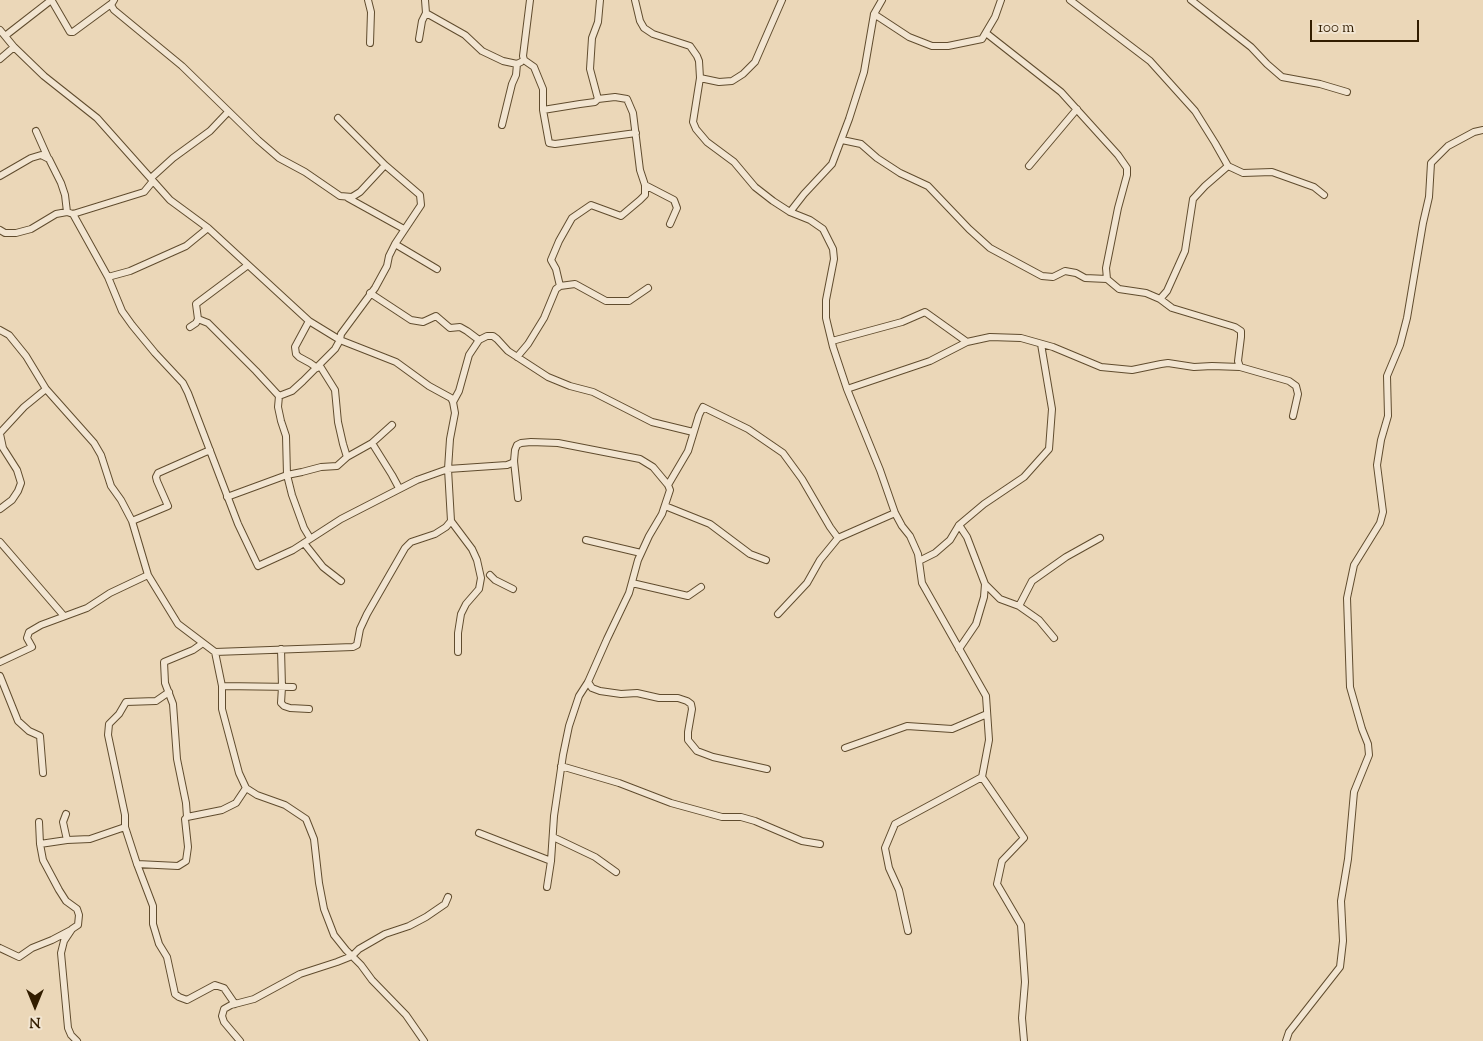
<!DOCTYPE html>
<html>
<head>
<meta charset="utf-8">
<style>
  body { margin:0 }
  #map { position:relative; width:1483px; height:1041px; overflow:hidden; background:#ebd7b8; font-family:"Sorts Mill Goudy",serif }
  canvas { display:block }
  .north { position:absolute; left:10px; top:981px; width:50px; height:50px; -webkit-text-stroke:4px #f2e5d1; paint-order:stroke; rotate:180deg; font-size:14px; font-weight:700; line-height:20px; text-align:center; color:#321d00 }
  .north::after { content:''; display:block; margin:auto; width:18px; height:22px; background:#321d00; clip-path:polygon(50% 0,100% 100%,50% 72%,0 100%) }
  .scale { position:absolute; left:1310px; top:20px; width:109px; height:22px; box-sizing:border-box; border:2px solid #321d00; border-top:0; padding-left:6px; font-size:15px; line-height:18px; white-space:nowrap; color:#321d00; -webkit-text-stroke:4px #f2e5d1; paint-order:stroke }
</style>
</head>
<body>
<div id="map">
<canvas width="1483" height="1041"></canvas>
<div class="north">N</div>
<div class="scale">100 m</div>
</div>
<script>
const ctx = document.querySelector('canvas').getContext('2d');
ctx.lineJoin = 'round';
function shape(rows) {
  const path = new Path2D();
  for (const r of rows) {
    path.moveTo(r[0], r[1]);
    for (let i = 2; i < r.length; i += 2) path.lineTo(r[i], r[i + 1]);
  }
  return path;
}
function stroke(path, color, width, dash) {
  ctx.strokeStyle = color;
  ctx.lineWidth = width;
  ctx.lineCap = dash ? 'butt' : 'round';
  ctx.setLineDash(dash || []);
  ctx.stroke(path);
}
const minor = shape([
  [114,0,111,5,114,10,182,66,258,140,279,158,305,172,340,196,352,197,360,192,385,165],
  [368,0,371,12,370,43],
  [530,0,523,56,524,60,534,67,543,89,543,110,580,104,595,102,598,99,615,97,627,99,633,113,640,170,645,185,645,195,640,200,621,216,591,205,572,218,559,241,551,260,556,269,560,286],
  [635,0,640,21,644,28,653,34,690,46,697,56,699,61,700,78,693,122,696,129,707,142,734,162,755,187,773,201,790,212,810,220,823,229,833,249,834,259,826,300,826,318,833,347,847,389,880,470,895,513,902,526,910,536,918,554,922,583,986,696,989,740,982,777,1024,838,1002,861,997,884,1021,925,1025,982,1022,1018,1024,1041],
  [1070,0,1150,61,1195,111,1215,143,1228,166,1243,173,1272,172,1314,187,1324,195],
  [1191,0,1251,47,1267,64,1282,77,1320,84,1347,92],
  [426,13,465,35,482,51,503,61,517,64],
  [874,14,909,37,932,46,948,46,982,39,995,17,1001,0],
  [0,30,14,47,44,76,97,118,170,200,208,228,309,321,340,340,396,362,429,386,451,398,453,402,455,413,450,439,448,469,451,521,472,549,477,560,481,578,479,589,466,604,461,614,458,633,458,652],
  [986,33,1061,92,1118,155,1127,168,1127,175,1118,208,1106,268,1107,279,1119,289,1146,293,1160,299,1172,308,1235,327,1241,331,1241,337,1238,361,1240,367,1289,381,1296,386,1298,394,1293,416],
  [5,36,50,1,52,1,70,32,73,32,111,4],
  [419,39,422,21,426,13,425,0],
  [0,59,14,47],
  [700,78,719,82,732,81,743,74,755,62,782,0],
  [598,99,590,69,592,38,598,22,600,0],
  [543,110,549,143,555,144,636,133],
  [502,125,512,84,516,75,517,64,521,62],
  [36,131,48,158],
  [842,140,861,144,877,158,900,173,928,186,969,229,990,248,1042,276,1053,277,1065,271,1076,273,1085,278,1107,279],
  [1029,166,1077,109],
  [0,176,31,158,41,155,49,159,61,183,65,195,67,212],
  [151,178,173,158,210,131,228,112],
  [645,185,674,200,677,208,670,224],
  [348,198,404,229],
  [790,212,804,194,832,164,849,119,864,72,874,14,882,0],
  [73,214,108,277,122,311,132,325,155,353,183,383,188,393,238,524,258,566,293,550,341,519,417,480,448,469,507,465,512,463,514,461],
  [0,230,5,233,16,233,31,229,56,214,67,212,73,214,144,192,153,181],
  [395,244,437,269],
  [108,277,130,271,186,246,208,228],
  [370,293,411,320,423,322,436,316,450,328,460,327,467,331,479,340],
  [1160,299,1167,291,1185,251,1193,199,1205,186,1228,166],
  [198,319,208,323,256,371,279,396,278,407,281,421,286,436,287,475,292,495,304,528,310,538],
  [198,319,196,304,248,265],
  [309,321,295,347,296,354,299,357,310,363,317,368],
  [190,327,196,323,198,319],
  [0,330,9,335,26,356,46,389,94,443,101,455,111,486,121,500,132,521,148,575,178,624,215,652,222,686,222,709,239,773,246,788,257,795,285,805,306,819,314,839,319,883,324,909,334,935,346,950,361,965,372,980,406,1015,424,1041],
  [832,341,902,322,925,312,967,342,990,337,1021,338,1053,347,1101,367,1132,370,1161,364,1168,363,1194,367,1212,366,1240,367],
  [517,357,528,344,544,318,556,289,560,286,575,284,606,301,629,301,648,288],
  [320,366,335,390,338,422,343,444,347,457],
  [847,389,930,361,967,342],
  [279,396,292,391,303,381,335,349,340,340,341,334,375,288,387,266,389,256,395,244,421,205,420,195,385,165,338,118],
  [453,402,459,391,469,355,479,340,487,336,493,336,497,339,508,351,548,377,570,386,593,392,652,422,693,432],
  [0,433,24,407,46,389],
  [0,434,3,448,17,470,21,483,18,491,12,500,0,509],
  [372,443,392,475,399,488],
  [668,485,688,451,699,415,703,407,748,429,783,453,802,479,830,527,838,538],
  [227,497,287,475,302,472,321,467,337,466,347,457,372,443,392,425],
  [518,498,514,461,515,450,517,445,521,443,531,442,558,443,640,459,653,467,668,485,670,490,662,514,649,536,638,560,629,593,607,639,588,682,579,696,569,726,563,755,554,816,551,861,547,887],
  [665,506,710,524,750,554,766,560],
  [132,521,168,506,157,481,156,477,158,473,210,450],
  [959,525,967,537,985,584,984,597,976,624,959,649],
  [586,540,641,553],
  [0,542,64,616],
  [304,543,323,567,341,581],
  [919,561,935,553,950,540,959,525,984,504,1024,477,1049,449,1052,409,1041,344],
  [490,575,495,580,513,589],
  [632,583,688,596,701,587],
  [985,584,1000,599,1019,606,1039,620,1054,638],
  [1019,606,1032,581,1066,557,1100,538],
  [778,614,807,583,820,560,838,538,895,513],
  [281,649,282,687,281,703,284,706,290,708,309,709],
  [215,652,353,647,357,645,360,629,367,614,405,548,411,542,435,534,446,527,451,521],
  [0,662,32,647,27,638,29,632,41,625,87,608,110,593,148,575],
  [0,676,18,721,29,731,40,736,43,773],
  [588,682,592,688,600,691,621,694,637,693,659,698,678,698,687,701,691,704,692,709,688,732,688,740,697,751,713,757,767,769],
  [222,686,293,687],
  [169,692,156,701,126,702,119,714,109,724,108,735,125,815,125,827,137,864,153,906,153,924,159,944,167,957,175,994,179,997,187,1000,215,985,224,988,235,1004],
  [845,748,907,726,952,729,987,714],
  [561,766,619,783,671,803,722,817,741,817,755,821,802,841,820,844],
  [66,814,63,822,67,840,40,844,43,860,59,890,66,901,77,909,79,915,78,925,72,929,64,941,61,953,68,1028,71,1035,77,1041],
  [187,817,186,803,177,759,173,704,165,683,164,662,193,650,203,643],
  [39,822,40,844],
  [479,833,551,861],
  [553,837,595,857,616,872],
  [67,840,90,839,125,827],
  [137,864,178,866,186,861,188,847,185,819,187,817,222,810,236,803,246,788],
  [908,931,899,890,889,868,885,848,895,824,982,777],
  [0,948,19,957,32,948,52,940,71,930],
  [240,1041,224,1022,222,1016,224,1009,231,1005,254,999,300,974,337,962,352,956,359,949,385,934,409,926,426,917,445,904,448,897],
  [1286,1041,1289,1032,1340,967,1343,941,1341,901,1348,859,1354,792,1369,755,1368,744,1362,729,1350,687,1347,598,1354,565,1380,523,1383,512,1377,465,1381,440,1388,416,1387,376,1400,345,1407,318,1423,223,1429,197,1431,163,1448,146,1474,132,1483,130]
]);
stroke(minor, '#604c2e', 8);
stroke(minor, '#f2e5d1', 6);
</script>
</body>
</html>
